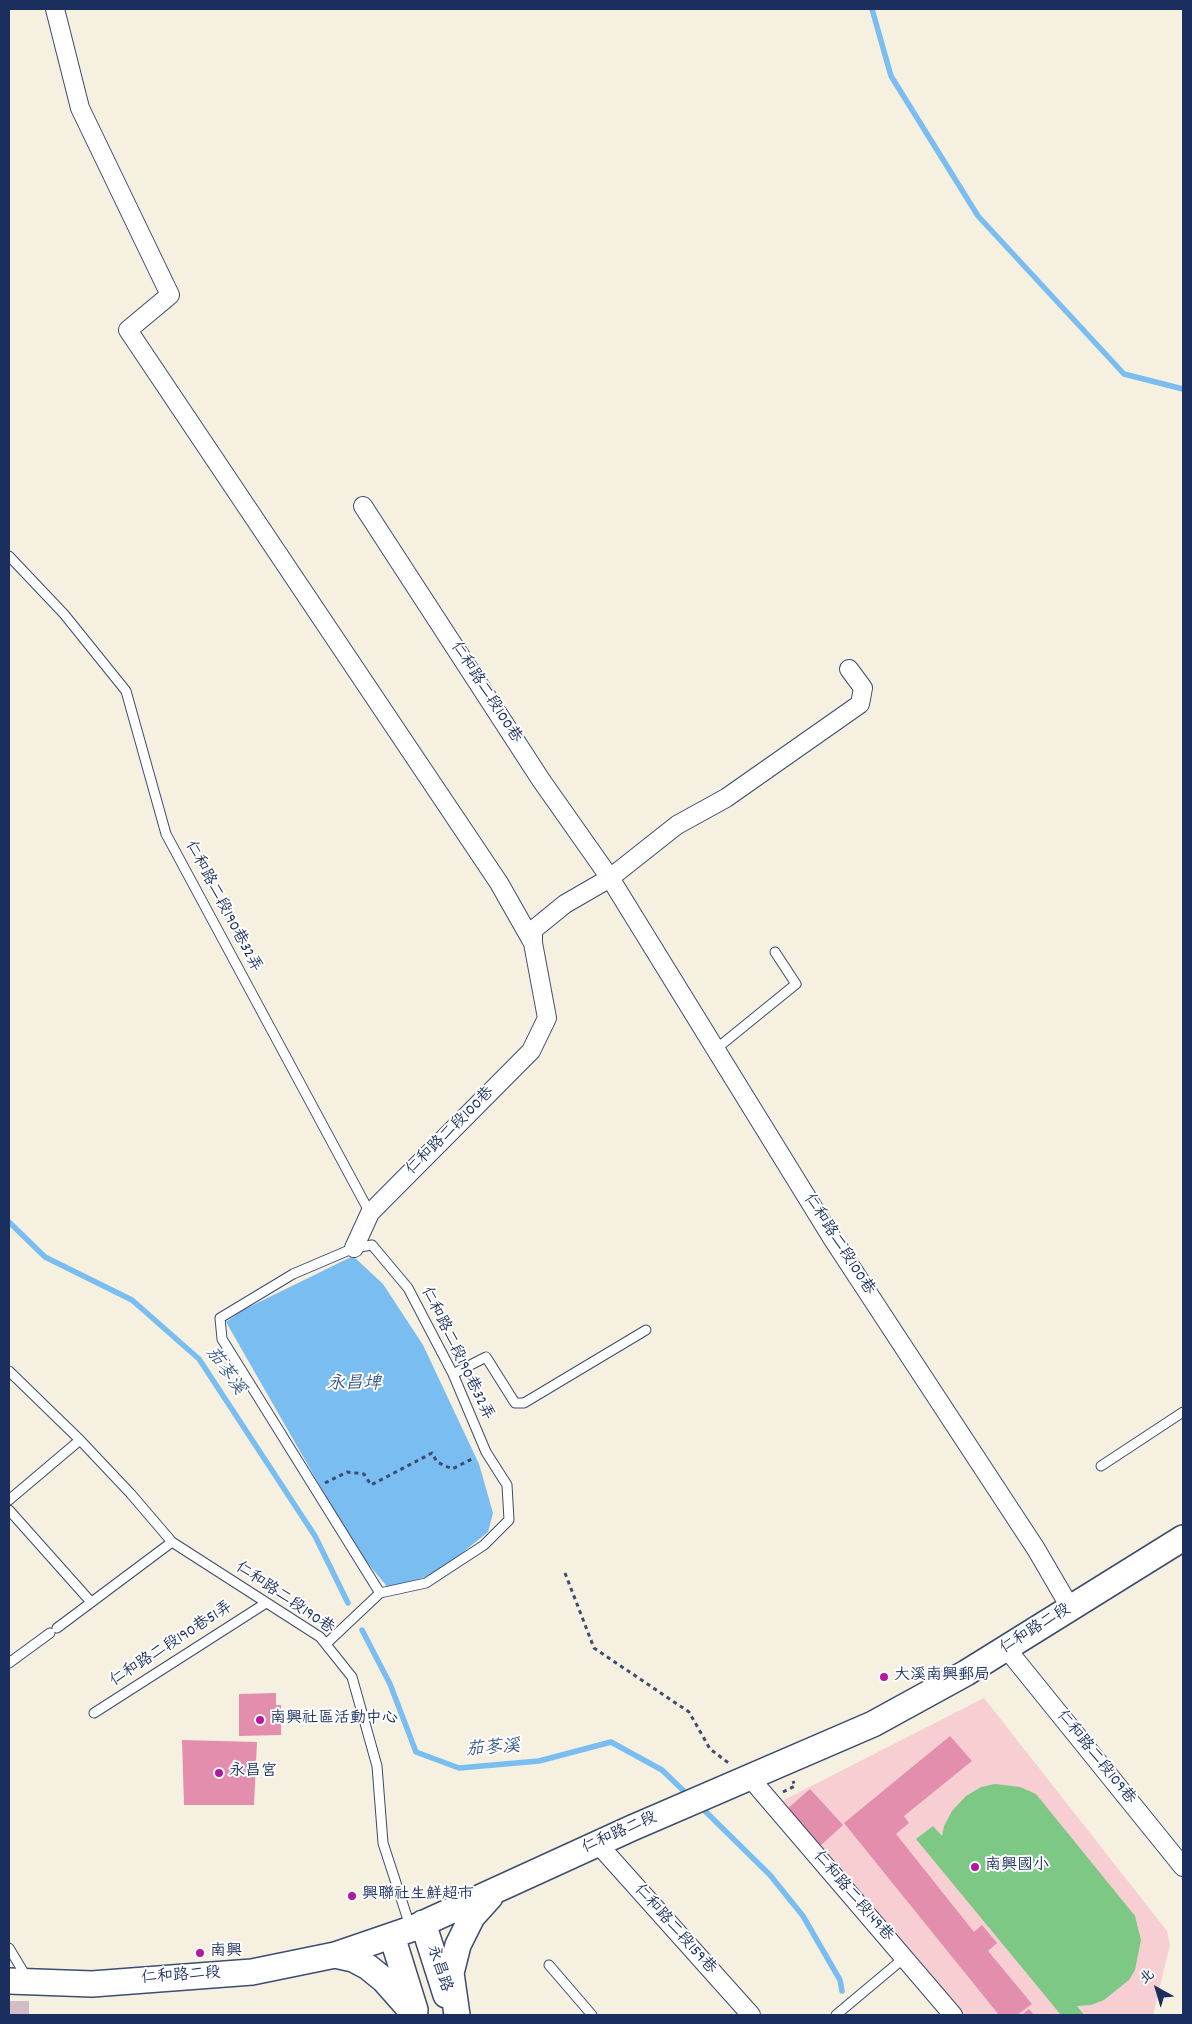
<!DOCTYPE html>
<html>
<head>
<meta charset="utf-8">
<style>
  body { margin:0 }
  #map { position:relative; width:1192px; height:2024px; overflow:hidden; background:#f6f0e0; font-family:Dekko,"LXGW WenKai TC",sans-serif }
  canvas { display:block }
  .frame { position:absolute; inset:0; border:10px solid #1b2f5e; pointer-events:none }
  .north { position:absolute; left:1132px; top:1964px; width:50px; height:50px; -webkit-text-stroke:4px #fff; paint-order:stroke; rotate:321deg; font-size:14px; font-weight:700; line-height:20px; text-align:center; color:#1b2f5e }
  .north::after { content:''; display:block; margin:auto; width:18px; height:22px; background:#1b2f5e; clip-path:polygon(50% 0,100% 100%,50% 72%,0 100%) }
</style>
</head>
<body>
<div id="map">
<canvas width="1192" height="2024"></canvas>
<div class="frame"></div>
<div class="north">北</div>
</div>
<script>
const ctx = document.querySelector('canvas').getContext('2d');
ctx.lineJoin = 'round';
function fill(path, color) {
  ctx.fillStyle = color;
  ctx.fill(path, 'evenodd');
}
function shape(rows) {
  const path = new Path2D();
  for (const r of rows) {
    path.moveTo(r[0], r[1]);
    for (let i = 2; i < r.length; i += 2) path.lineTo(r[i], r[i + 1]);
  }
  return path;
}
function stroke(path, color, width, dash) {
  ctx.strokeStyle = color;
  ctx.lineWidth = width;
  ctx.lineCap = dash ? 'butt' : 'round';
  ctx.setLineDash(dash || []);
  ctx.stroke(path);
}
function label(font, color, halo, rows, align = 'center') {
  ctx.font = font + ' Dekko,"LXGW WenKai TC",sans-serif';
  ctx.lineWidth = 4;
  ctx.setLineDash([]);
  ctx.textBaseline = 'middle';
  ctx.strokeStyle = halo;
  ctx.fillStyle = color;
  for (const [text, x, y, turn = 0] of rows) {
    ctx.save();
    ctx.translate(x, y);
    ctx.rotate((+turn || 0) * Math.PI / 180);
    ctx.textAlign = isNaN(turn) ? turn : align;
    if (halo) ctx.strokeText(text, 0, 0);
    ctx.fillText(text, 0, 0);
    ctx.restore();
  }
}
fill(shape([
  [984,1698,1167,1931,1170,1945,1153,2015,961,2015,778,1803]
]), '#f7cfd2');
fill(shape([
  [9,2001,29,2001,29,2015,9,2015]
]), '#d2bdc6');
fill(shape([
  [995,1784,1020,1787,1036,1794,1135,1916,1141,1940,1135,1970,1129,1980,1104,2000,1091,2005,1077,2006,1084,2015,1061,2015,916,1839,933,1826,942,1836,944,1826,952,1811,966,1796,981,1787]
]), '#7ec886');
fill(shape([
  [353,1256,383,1284,423,1345,479,1464,493,1513,488,1532,437,1573,389,1589,356,1549,226,1322,243,1310]
]), '#7abdf0');
stroke(shape([
  [872,9,891,76,978,216,1124,374,1183,389],
  [9,1222,45,1257,132,1300,199,1359,315,1536,348,1603],
  [362,1630,390,1684,416,1752,459,1768,539,1761,611,1742,662,1770,688,1795],
  [705,1811,770,1875,803,1916,840,1980,842,1991]
]), '#7abdf0', 5.5);
fill(shape([
  [276,1693,276,1705,281,1705,281,1735,239,1736,239,1694],
  [950,1736,972,1761,904,1816,909,1823,896,1834,974,1932,982,1925,997,1943,988,1951,1032,2004,1017,2015,999,2015,844,1823],
  [182,1740,257,1742,254,1805,184,1805],
  [810,1789,843,1825,819,1847,786,1810],
  [1029,2009,1034,2015,1022,2015]
]), '#e38ead');
const lane = shape([
  [9,556,64,614,126,691,166,834,370,1213],
  [716,1049,796,984,775,952],
  [372,1245,408,1288,453,1374,486,1452,507,1485,509,1520,484,1545,426,1583,380,1593,222,1339,220,1318,293,1274,354,1248,372,1245],
  [9,1371,80,1440,131,1494,172,1542,320,1637,352,1677,377,1766,383,1843,411,1929],
  [453,1374,486,1357,515,1403,524,1403,646,1330],
  [1101,1466,1183,1412],
  [9,1500,80,1440],
  [9,1510,91,1602],
  [57,1628,172,1542],
  [327,1643,380,1593],
  [9,1663,50,1633],
  [94,1713,266,1603],
  [9,1948,27,1978],
  [549,1965,592,2015],
  [836,2015,904,1958]
]);
const street = shape([
  [55,9,80,108,170,295,128,330,499,883,533,943],
  [363,506,541,780,610,878,832,1238,1036,1549,1071,1609],
  [354,1248,370,1213,531,1051,547,1018,533,943,533,930,565,904,610,878,677,825,726,798,860,704,863,688,849,669],
  [1006,1648,1183,1867],
  [751,1779,953,2015],
  [598,1844,751,2015]
]);
const secondary = shape([
  [423,1923,446,1995],
  [392,1936,415,2010],
  [335,1955,353,1959,368,1967,384,1980,415,2015],
  [9,1981,92,1984,252,1972,335,1955,411,1929,632,1828,873,1724,966,1673,1183,1538],
  [457,2015,451,1973,458,1945,472,1917,490,1897]
]);
stroke(lane, '#3c4c72', 11);
stroke(street, '#3c4c72', 20);
stroke(secondary, '#3c4c72', 28);
stroke(shape([
  [325,1483,347,1472,364,1474,371,1485,432,1453,437,1462,452,1469,474,1458],
  [565,1573,594,1648,689,1712,710,1749,730,1764],
  [783,1792,795,1786,793,1781]
]), '#3c4c72', 3, [4, 4]);
stroke(lane, '#fff', 9);
stroke(street, '#fff', 18);
stroke(secondary, '#fff', 25);
for (const [x, y, r, color] of [
  [884,1677,5,"#b5179e"],
  [260,1720,5,"#b5179e"],
  [219,1773,5,"#b5179e"],
  [975,1867,5,"#b5179e"],
  [352,1896,5,"#b5179e"],
  [200,1953,5,"#b5179e"]
]) {
  const dot = new Path2D();
  dot.arc(x, y, r, 0, 2 * Math.PI);
  ctx.fillStyle = color;
  ctx.fill(dot);
  stroke(dot, '#fff', 2);
}
label('16px', '#1b2f5e', '#fff', [
  ["仁和路二段100巷",485,693,57],
  ["仁和路二段190巷32弄",222,907,62],
  ["仁和路二段100巷",451,1132,-45],
  ["仁和路二段100巷",838,1245,57],
  ["仁和路二段190巷32弄",456,1354,64],
  ["仁和路二段190巷",284,1599,34],
  ["仁和路二段",1036,1630,-32],
  ["仁和路二段190巷51弄",172,1645,-33],
  ["仁和路二段109巷",1095,1758,51],
  ["仁和路二段",620,1834,-24],
  ["仁和路二段149巷",852,1897,49],
  ["仁和路二段159巷",674,1930,48],
  ["永昌路",438,1969,72],
  ["仁和路二段",181,1977,-4]
]);
label('16px', '#1b2f5e', '#fff', [
  ["大溪南興郵局",894,1677],
  ["南興社區活動中心",270,1720],
  ["永昌宮",229,1773],
  ["南興國小",985,1867],
  ["興聯社生鮮超市",362,1896],
  ["南興",210,1953]
], 'left');
label('italic 18px', '#385a8a', '#fff', [
  ["茄苳溪",224,1372,54],
  ["永昌埤",354,1386],
  ["茄苳溪",493,1750,-4]
]);
</script>
</body>
</html>
